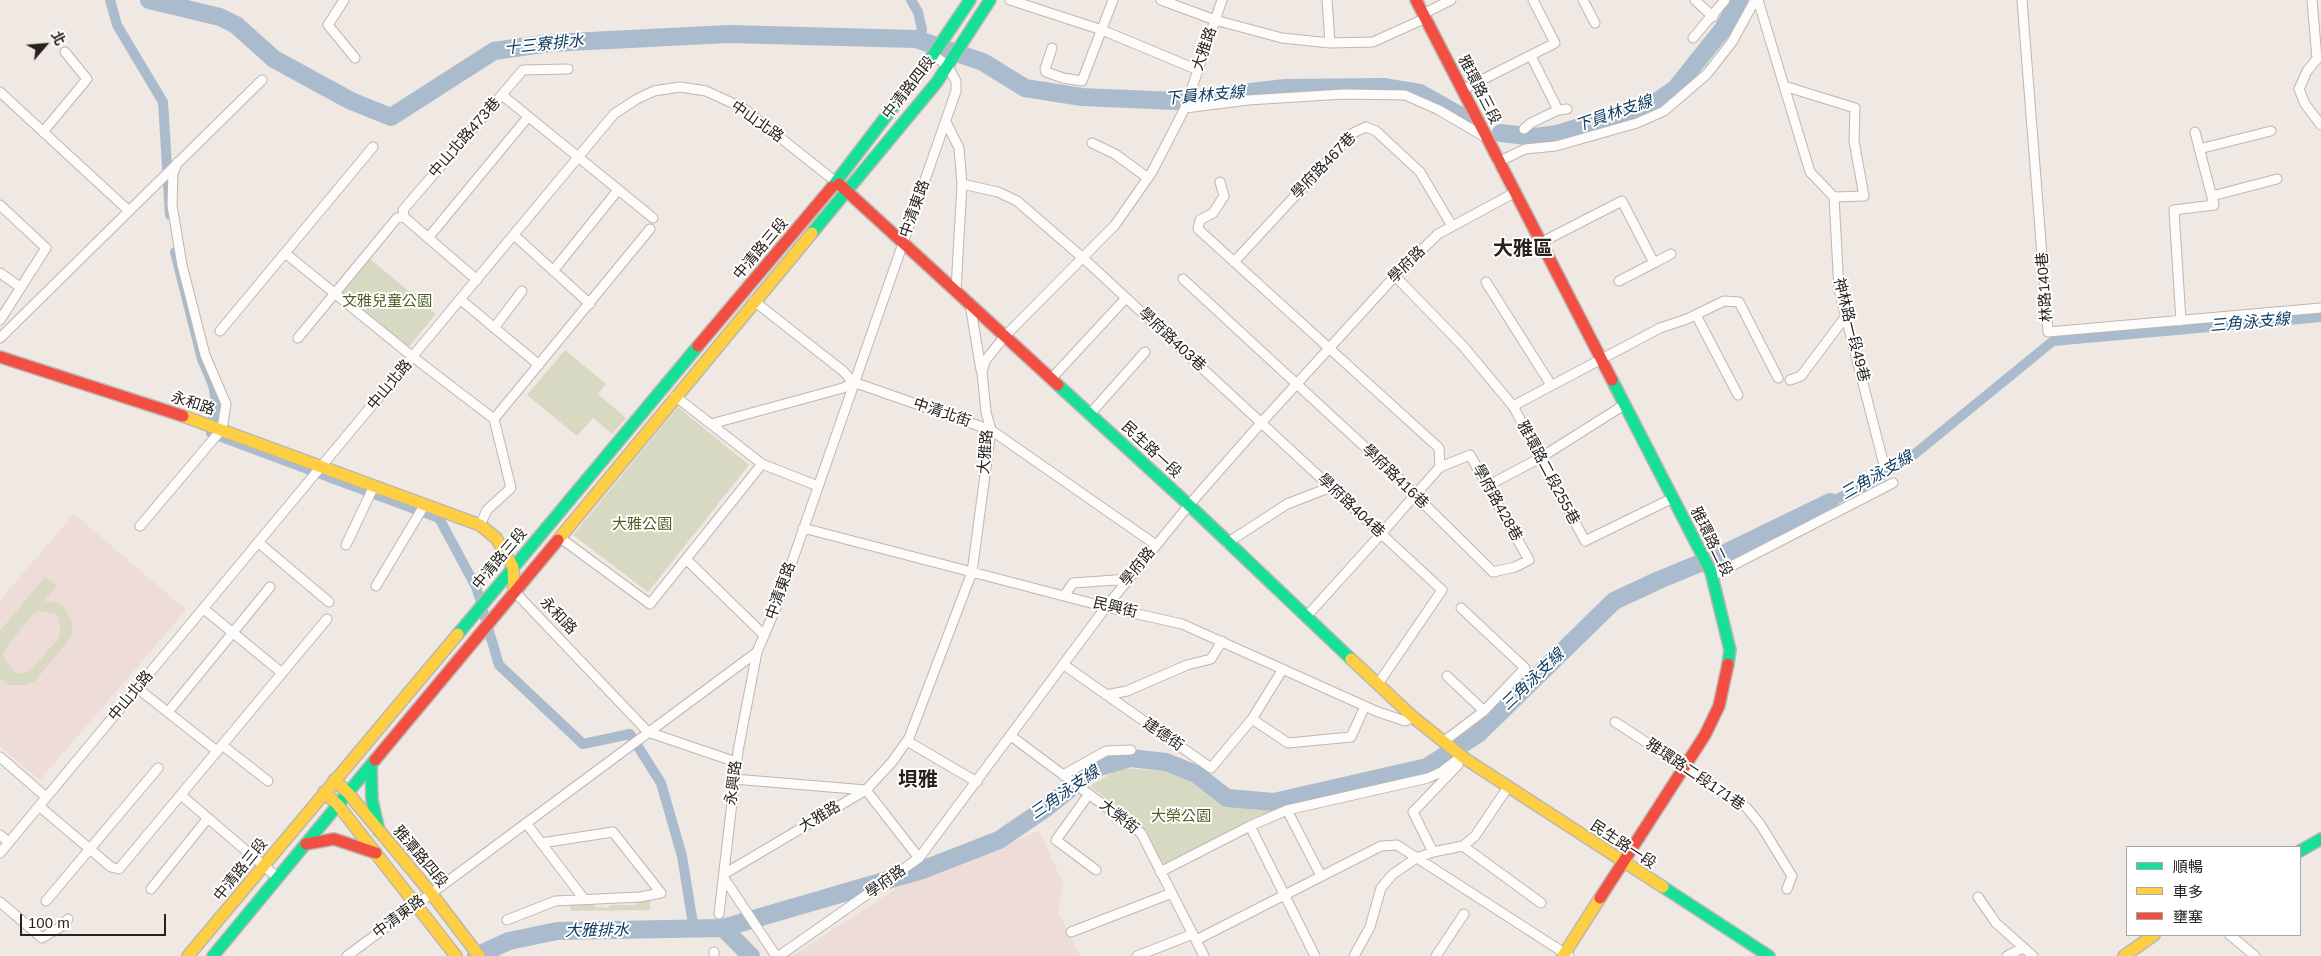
<!DOCTYPE html>
<html>
<head>
<meta charset="utf-8">
<style>
  body { margin:0 }
  #map { position:relative; width:2321px; height:956px; overflow:hidden; background:#f0e8e2; font-family:Arial,"Noto Sans TC",sans-serif }
  canvas { display:block }
  .legend { position:absolute; left:2126px; top:846px; width:175px; height:90px; box-sizing:border-box; background:#fff; border:1px solid #a9a7a5; margin:0; padding:6px 9px; list-style:none; font-size:15px; color:#27221e }
  .legend li { display:flex; align-items:center; gap:10px; height:25px }
  .legend b { width:25px; border:1px solid #a9a7a5 }
  .north { position:absolute; left:20px; top:20px; width:50px; height:50px; -webkit-text-stroke:4px #fff; paint-order:stroke; rotate:63deg; font-size:14px; font-weight:700; line-height:20px; text-align:center; color:#27221e }
  .north::after { content:''; display:block; margin:auto; width:18px; height:22px; background:#27221e; clip-path:polygon(50% 0,100% 100%,50% 72%,0 100%) }
  .scale { position:absolute; left:20px; top:914px; width:146px; height:22px; box-sizing:border-box; border:2px solid #27221e; border-top:0; padding-left:6px; font-size:15px; line-height:18px; white-space:nowrap; color:#27221e; -webkit-text-stroke:4px #fff; paint-order:stroke }
</style>
</head>
<body>
<div id="map">
<canvas width="2321" height="956"></canvas>
<ul class="legend">
<li><b style="height:6px;background:#16e098"></b>順暢</li>
<li><b style="height:6px;background:#ffcf43"></b>車多</li>
<li><b style="height:6px;background:#f24e42"></b>壅塞</li>
</ul>
<div class="north">北</div>
<div class="scale">100 m</div>
</div>
<script>
const ctx = document.querySelector('canvas').getContext('2d');
ctx.lineJoin = 'round';
function fill(path, color) {
  ctx.fillStyle = color;
  ctx.fill(path, 'evenodd');
}
function shape(rows) {
  const path = new Path2D();
  for (const r of rows) {
    path.moveTo(r[0], r[1]);
    for (let i = 2; i < r.length; i += 2) path.lineTo(r[i], r[i + 1]);
  }
  return path;
}
function stroke(path, color, width, dash) {
  ctx.strokeStyle = color;
  ctx.lineWidth = width;
  ctx.lineCap = dash ? 'butt' : 'round';
  ctx.setLineDash(dash || []);
  ctx.stroke(path);
}
function label(font, color, halo, rows, align = 'center') {
  ctx.font = font + ' Arial,"Noto Sans TC",sans-serif';
  ctx.lineWidth = 4;
  ctx.setLineDash([]);
  ctx.textBaseline = 'middle';
  ctx.strokeStyle = halo;
  ctx.fillStyle = color;
  for (const [text, x, y, turn = 0] of rows) {
    ctx.save();
    ctx.translate(x, y);
    ctx.rotate((+turn || 0) * Math.PI / 180);
    ctx.textAlign = isNaN(turn) ? turn : align;
    if (halo) ctx.strokeText(text, 0, 0);
    ctx.fillText(text, 0, 0);
    ctx.restore();
  }
}
fill(shape([
  [74,514,186,610,40,780,0,747,0,600],
  [1039,831,1063,883,1058,912,1080,956,792,956,902,885]
]), '#eedcd8');
fill(shape([
  [369,258,436,314,408,348,340,292],
  [565,350,606,384,598,394,626,418,612,434,593,418,577,436,527,395],
  [678,407,749,465,648,592,573,535],
  [45,577,57,586,44,601,59,603,64,607,72,622,72,636,34,682,24,685,8,685,0,678,0,631],
  [40,611,57,615,61,630,58,639,30,671,16,674,3,656,5,649,33,614],
  [1120,768,1169,771,1195,781,1221,802,1234,807,1286,809,1170,865,1162,863,1145,829,1090,786],
  [594,899,595,907,609,908,609,905,635,905,636,899,650,899,650,910,571,911,570,901]
]), '#d8d9c2');
stroke(shape([
  [110,0,117,25,163,102,170,215],
  [911,0,918,12,922,30,916,39],
  [175,252,202,359,213,385,216,401,211,433,439,518,476,587,480,599],
  [1830,502,1863,487,1911,457,2053,341,2321,317],
  [483,611,499,665,583,744,630,734,661,783,682,856,694,930]
]), '#a9bbcc', 10);
stroke(shape([
  [149,0,220,17,236,25,274,59,351,101,391,117,494,51,550,43,729,34,916,39,983,62,1025,88,1082,97,1175,101,1285,88,1383,87,1420,93,1468,120],
  [1501,133,1535,137,1557,134,1634,110,1659,100,1676,88,1691,69,1723,29,1739,0],
  [723,928,751,956],
  [476,956,509,941,557,931,723,928,922,870,999,840,1046,808,1096,768,1130,758,1166,762,1196,774,1227,798,1274,802,1427,767,1478,734,1614,601,1659,580,1727,552,1830,502]
]), '#a9bbcc', 18);
const street = shape([
  [344,0,328,25,355,58],
  [1010,0,1102,30,1198,70],
  [1161,0,1215,20,1282,38,1330,43,1373,42,1426,18],
  [1327,0,1330,43],
  [1583,0,1595,23],
  [1695,0,1713,17],
  [1758,0,1810,172,1834,197,1839,290,1884,465],
  [2022,0,2048,332,2321,308],
  [2312,0,2317,59,2307,71,2299,89,2305,104,2321,125],
  [1423,14,1451,0],
  [1693,38,1725,0],
  [1052,48,1045,69,1046,72,1063,78,1082,81,1113,0],
  [1531,56,1558,110],
  [1784,86,1855,108,1854,141,1864,196,1834,197],
  [1462,90,1555,43,1533,0],
  [0,92,129,211],
  [502,95,653,218],
  [1185,108,1248,100,1344,94,1405,95,1439,110,1485,137],
  [946,122,959,148,962,184,956,290],
  [1524,129,1531,123,1558,110,1567,109],
  [43,132,87,79,65,52],
  [1092,143,1115,154,1148,178],
  [2199,149,2271,131],
  [1498,162,1525,149,1556,146,1637,123,1664,111,1707,74,1732,42,1755,0],
  [1220,182,1224,196,1213,213,1200,220,1198,229,1439,448,1440,467],
  [962,184,998,192,1017,201,1083,258,1442,590,1378,684],
  [2212,196,2277,179],
  [0,205,46,248,0,320],
  [514,235,590,304],
  [428,238,528,117],
  [1540,243,1622,201,1654,263,1619,281],
  [285,253,413,357,494,419],
  [1234,262,1353,133,1366,127,1376,131,1420,172,1452,226],
  [1654,263,1671,254],
  [553,271,618,190],
  [0,273,20,287],
  [1395,276,1463,346,1513,406,1585,541,1673,498],
  [1183,279,1405,484,1415,495,1493,572,1515,567,1529,560,1470,455,1440,467,1415,495,1381,534,1306,617],
  [477,280,404,217,403,210,523,70,568,69],
  [1486,282,1551,385],
  [461,300,539,365],
  [754,301,843,371,853,382,991,430,1156,545],
  [970,304,981,370],
  [1696,315,1738,395],
  [2181,321,2174,210,2214,205,2195,132],
  [494,328,522,291],
  [220,331,373,147],
  [0,338,262,80],
  [298,338,397,218,404,217],
  [1051,379,1126,298],
  [1790,380,1801,376,1846,316],
  [675,396,762,464,818,486],
  [1513,406,1660,328,1687,319,1724,301,1739,302,1778,378],
  [1090,414,1145,352],
  [494,419,650,229],
  [711,424,843,388,853,382],
  [1487,486,1540,458,1624,405],
  [480,525,487,510,511,488,494,419],
  [140,526,222,429,226,404,205,355,182,265,172,205,173,173,178,162],
  [803,528,1106,607,1182,624,1378,712,1405,721,1413,717],
  [559,537,650,604,762,464],
  [259,543,329,602],
  [1227,543,1287,504,1331,487],
  [346,545,374,486],
  [686,559,764,635],
  [1712,576,1893,483],
  [376,586,425,504],
  [514,591,648,732,736,762],
  [1064,596,1073,583,1129,579],
  [204,609,282,673],
  [1064,665,1211,768,1252,719,1283,669],
  [1447,676,1484,711],
  [137,688,217,751],
  [1106,695,1127,691,1187,665,1211,659,1222,641],
  [168,712,270,587],
  [1252,719,1288,743,1351,737,1365,706],
  [1615,722,1746,807,1760,824,1792,876,1787,889],
  [1011,736,1141,833,1204,956],
  [907,741,977,782],
  [1443,742,1484,711,1525,668,1461,608],
  [222,745,268,781],
  [0,757,46,797],
  [1063,775,1106,751,1131,750],
  [734,779,866,790,919,858],
  [1089,794,1056,840,1096,870],
  [181,795,278,878],
  [39,806,111,867,119,869,327,619],
  [1287,810,1321,876],
  [526,823,584,899],
  [1250,826,1315,956],
  [0,835,9,842],
  [1463,846,1541,903],
  [1433,852,1413,812,1458,765],
  [0,853,614,114,637,99,654,91,680,87,706,91,743,108,836,182],
  [1160,872,1250,826,1287,810,1428,778,1441,772,1462,756],
  [724,874,866,790,892,762,909,738,972,572,991,430,986,412,982,372,985,361,1005,336,1115,225,1152,172,1185,108,1222,0],
  [724,878,776,956],
  [151,889,208,818],
  [1978,897,1996,923,2033,956],
  [46,901,158,768],
  [0,902,42,938,62,926,68,919],
  [719,914,738,751,757,652,777,605,956,91,956,81,947,65,933,55],
  [507,920,555,901,640,897,661,893,613,832,541,843],
  [1071,932,1172,893],
  [2230,935,2255,956],
  [1196,940,1381,846,1397,845,1569,956],
  [347,956,757,652],
  [714,956,714,952],
  [779,956,919,858,1106,607,1189,505,1261,423,1395,276,1438,234,1514,193],
  [1137,956,1193,934],
  [1354,956,1370,927,1381,888,1393,874,1415,859,1433,852,1463,846,1475,836,1508,787],
  [1436,956,1464,914],
  [2007,956,2023,948]
]);
const fast = shape([
  [832,187,933,55,970,0],
  [812,233,937,82,990,0],
  [1612,380,1711,572,1730,650,1728,664],
  [1058,385,1189,505,1351,659],
  [458,634,698,346],
  [371,765,372,800,379,831],
  [2300,851,2321,839],
  [1663,887,1769,956],
  [213,956,375,760]
]);
const slow = shape([
  [183,416,480,525,496,538,513,567,514,591],
  [558,540,812,233],
  [1351,659,1413,717,1464,758,1663,887],
  [334,780,348,793,431,893,479,956],
  [324,792,338,805,456,956],
  [188,956,458,634],
  [1563,956,1600,898],
  [2124,956,2154,935]
]);
const jam = shape([
  [1416,0,1612,380],
  [839,184,1058,385],
  [698,346,832,187],
  [0,357,183,416],
  [375,760,558,540],
  [306,844,334,839,376,853],
  [1600,898,1705,735,1719,706,1728,664]
]);
stroke(street, '#bdb7b2', 11);
stroke(fast, '#bdb7b2', 14);
stroke(slow, '#bdb7b2', 14);
stroke(jam, '#bdb7b2', 14);
stroke(street, '#fdfcfb', 9);
stroke(fast, '#16e098', 11);
stroke(slow, '#ffcf43', 11);
stroke(jam, '#f24e42', 11);
label('15px', '#27221e', '#fff', [
  ["大雅路",1205,49,-71],
  ["中清路四段",909,88,-52],
  ["雅環路三段",1479,90,63],
  ["中山北路",757,122,35],
  ["中山北路473巷",465,138,-49],
  ["學府路467巷",1324,166,-46],
  ["中清東路",915,209,-70],
  ["中清路三段",761,249,-50],
  ["學府路",1407,265,-45],
  ["林路140巷",2045,287,-94],
  ["神林路一段49巷",1851,330,76],
  ["學府路403巷",1172,340,43],
  ["中山北路",390,385,-50],
  ["永和路",193,404,18],
  ["中清北街",942,413,19],
  ["民生路一段",1151,450,43],
  ["大雅路",986,452,-85],
  ["雅環路二段255巷",1548,473,62],
  ["學府路416巷",1395,477,44],
  ["學府路428巷",1497,503,61],
  ["學府路404巷",1351,506,43],
  ["雅環路二段",1711,542,64],
  ["中清路三段",500,559,-50],
  ["學府路",1138,567,-51],
  ["中清東路",781,591,-70],
  ["民興街",1115,608,13],
  ["永和路",558,616,46],
  ["中山北路",131,696,-50],
  ["建德街",1163,735,34],
  ["雅環路二段171巷",1695,775,34],
  ["永興路",734,783,-83],
  ["大雅路",820,817,-31],
  ["大榮街",1119,817,38],
  ["民生路一段",1623,845,33],
  ["雅潭路四段",420,857,50],
  ["中清路三段",241,870,-51],
  ["學府路",886,882,-35],
  ["中清東路",399,917,-37]
]);
label('15px', '#535c23', '#fff', [
  ["文雅兒童公園",387,302],
  ["大雅公園",642,525],
  ["大榮公園",1181,817]
]);
label('italic 16px', '#0f3d63', '#fff', [
  ["十三寮排水",544,45,-6],
  ["下員林支線",1205,96,-5],
  ["下員林支線",1614,114,-19],
  ["三角泳支線",2250,323,-5],
  ["三角泳支線",1877,476,-30],
  ["三角泳支線",1533,680,-44],
  ["三角泳支線",1065,793,-35],
  ["大雅排水",597,931,-1]
]);
label('bold 20px', '#27221e', '#fff', [
  ["大雅區",1523,249],
  ["垻雅",918,780]
]);
</script>
</body>
</html>
